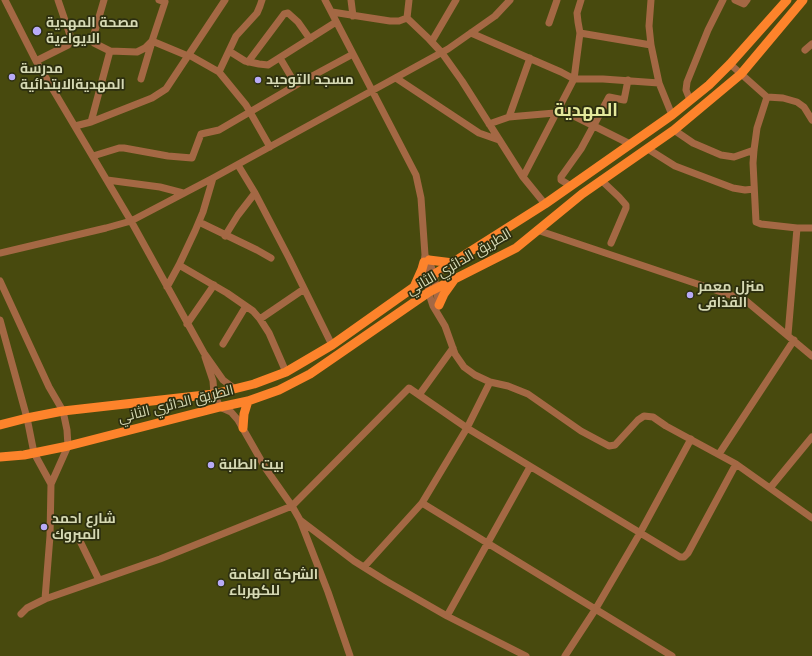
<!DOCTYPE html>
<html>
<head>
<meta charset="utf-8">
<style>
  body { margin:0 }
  canvas { display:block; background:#484a0e }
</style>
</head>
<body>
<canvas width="812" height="656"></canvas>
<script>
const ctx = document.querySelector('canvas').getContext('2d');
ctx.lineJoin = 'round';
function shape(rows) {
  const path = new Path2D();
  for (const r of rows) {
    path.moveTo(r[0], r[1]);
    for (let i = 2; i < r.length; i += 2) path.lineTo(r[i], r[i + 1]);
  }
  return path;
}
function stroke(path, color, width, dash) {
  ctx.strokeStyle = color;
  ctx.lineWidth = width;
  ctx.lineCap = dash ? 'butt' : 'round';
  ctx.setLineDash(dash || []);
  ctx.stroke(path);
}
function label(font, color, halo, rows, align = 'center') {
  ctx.font = font + ' Mulish,Cairo,sans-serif';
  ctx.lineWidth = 3.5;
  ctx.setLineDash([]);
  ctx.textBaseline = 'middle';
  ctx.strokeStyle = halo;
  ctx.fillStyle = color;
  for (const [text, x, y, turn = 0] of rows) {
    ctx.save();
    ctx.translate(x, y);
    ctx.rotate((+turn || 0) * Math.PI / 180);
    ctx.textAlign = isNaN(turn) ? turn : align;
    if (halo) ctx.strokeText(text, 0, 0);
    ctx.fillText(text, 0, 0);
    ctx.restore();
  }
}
stroke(shape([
  [5,0,36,61,131,221,204,353,223,380,235,389],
  [159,0,165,2,152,41,188,56],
  [262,0,260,6,257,13,236,36,219,72,246,105,270,147],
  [325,0,416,175,421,198,425,255,424,262,430,297,433,306,445,326,455,354,464,367,475,375,490,382,508,386,528,394,581,431,609,446,615,445,638,420,644,416,653,417,666,426,736,464,812,518],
  [351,0,353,16],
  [409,0,407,18,429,39,442,53,462,81,523,177,545,204],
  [651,0,649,26,651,45,659,83,672,115],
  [735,0,744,4,747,0],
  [332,12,390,21,399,21,407,18],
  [549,23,557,0],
  [471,33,561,72,574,79,603,79,659,83],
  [580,33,651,45],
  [432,41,456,0],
  [805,50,812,44],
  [110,51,137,52,145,48,152,41],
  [229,51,245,61,259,64,268,65,336,22],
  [189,55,219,72],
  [280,58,296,85],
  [36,61,68,45,70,42,70,35,58,0],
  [248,62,284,14,288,13,298,22,310,39],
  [730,64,767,97,783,98,797,102,804,107,812,120],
  [396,78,479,133,499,140],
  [141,79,152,42],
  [767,97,757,128,754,150,753,163,756,222,761,224,797,228,812,228],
  [690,100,686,90,687,82,708,30,723,0],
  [558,108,630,144],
  [509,117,530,58],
  [91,122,110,51,94,43,92,41,104,0],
  [489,124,509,117,520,116,555,113],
  [75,126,91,122,152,98,166,89,225,0],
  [674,130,693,143,721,155,734,157,754,150],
  [648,149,675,166,733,188,745,190,754,189],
  [93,156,119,148,124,148,168,156,192,158,201,134,219,130,303,81,353,54],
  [523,177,574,79,580,33,578,22,577,13,581,0],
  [107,180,160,187,183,193],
  [601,180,619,197,626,205,626,208,611,243],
  [571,186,561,180,561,177,581,149,609,97,624,100,628,80],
  [255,193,289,258,332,345],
  [199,222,257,250,271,258],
  [537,230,745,300,812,356],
  [225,236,238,215,255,193,238,165],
  [0,253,106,228,131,221,213,178,448,49,495,16,510,0],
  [426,257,429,260,434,275,439,306],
  [179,265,227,293,253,311,260,319,269,333,286,372],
  [0,281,49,387,63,411,67,430,68,446,51,484,50,536,45,599],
  [167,287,179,265,195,231,203,212,213,178],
  [260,319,304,289],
  [0,320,27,418,34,453,51,484],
  [187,324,214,285],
  [788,335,797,228],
  [223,344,246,306],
  [205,357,213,381,214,394,220,407,231,412,238,420,266,469,292,506,300,520,328,592,350,656],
  [419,395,453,348],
  [719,454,794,340],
  [770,488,812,437],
  [422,503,467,428,490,382],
  [300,520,354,561,386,581,447,616,526,656],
  [50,536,75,537,79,539,99,580],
  [364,567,422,503,672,656],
  [21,614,27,608,45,599,160,559,292,506,409,388,467,428,680,557,684,557,688,553,736,464],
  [447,616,530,467],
  [565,656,595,610,640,533,691,439]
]), '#a46844', 7);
stroke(shape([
  [429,260,453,263],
  [414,287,422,269,424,262],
  [439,305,444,294,454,280],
  [0,425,27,418,63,411,214,394,254,384,286,372,332,345,414,287,545,204,672,115,709,85,730,64,787,0],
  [243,428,244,414,248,401],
  [0,457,24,455,68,446,220,407,248,401,279,390,310,374,429,292,516,248,582,194,674,130,741,74,803,0]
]), '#fd832b', 9);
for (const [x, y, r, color] of [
  [37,31,5,"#b8abf7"],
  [12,77,4,"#b8abf7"],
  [258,80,4,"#b8abf7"],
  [690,295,4,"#b8abf7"],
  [211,465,4,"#b8abf7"],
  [44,527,4,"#b8abf7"],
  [221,583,4,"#b8abf7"]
]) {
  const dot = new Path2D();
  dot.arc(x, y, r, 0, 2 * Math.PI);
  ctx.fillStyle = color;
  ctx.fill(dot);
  stroke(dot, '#2d2f0f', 1.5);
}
label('bold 14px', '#d6d9b4', '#2d2f0f', [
  ["مصحة المهدية",46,23],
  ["الايواءية",46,39],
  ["مدرسة",20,69],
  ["المهديةالابتدائية",20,85],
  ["مسجد التوحيد",266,80],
  ["منزل معمر",698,287],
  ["القذافى",698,303],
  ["بيت الطلبة",219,465],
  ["شارع احمد",52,519],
  ["المبروك",52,535],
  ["الشركة العامة",229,575],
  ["للكهرباء",229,591]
], 'left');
label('14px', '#d6d9b4', '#2d2f0f', [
  ["الطريق الدائري الثاني",459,262,-30],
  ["الطريق الدائري الثاني",176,404,-14]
]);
label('bold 18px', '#e4e99c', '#2d2f0f', [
  ["المهدية",586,111]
]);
</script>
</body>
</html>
